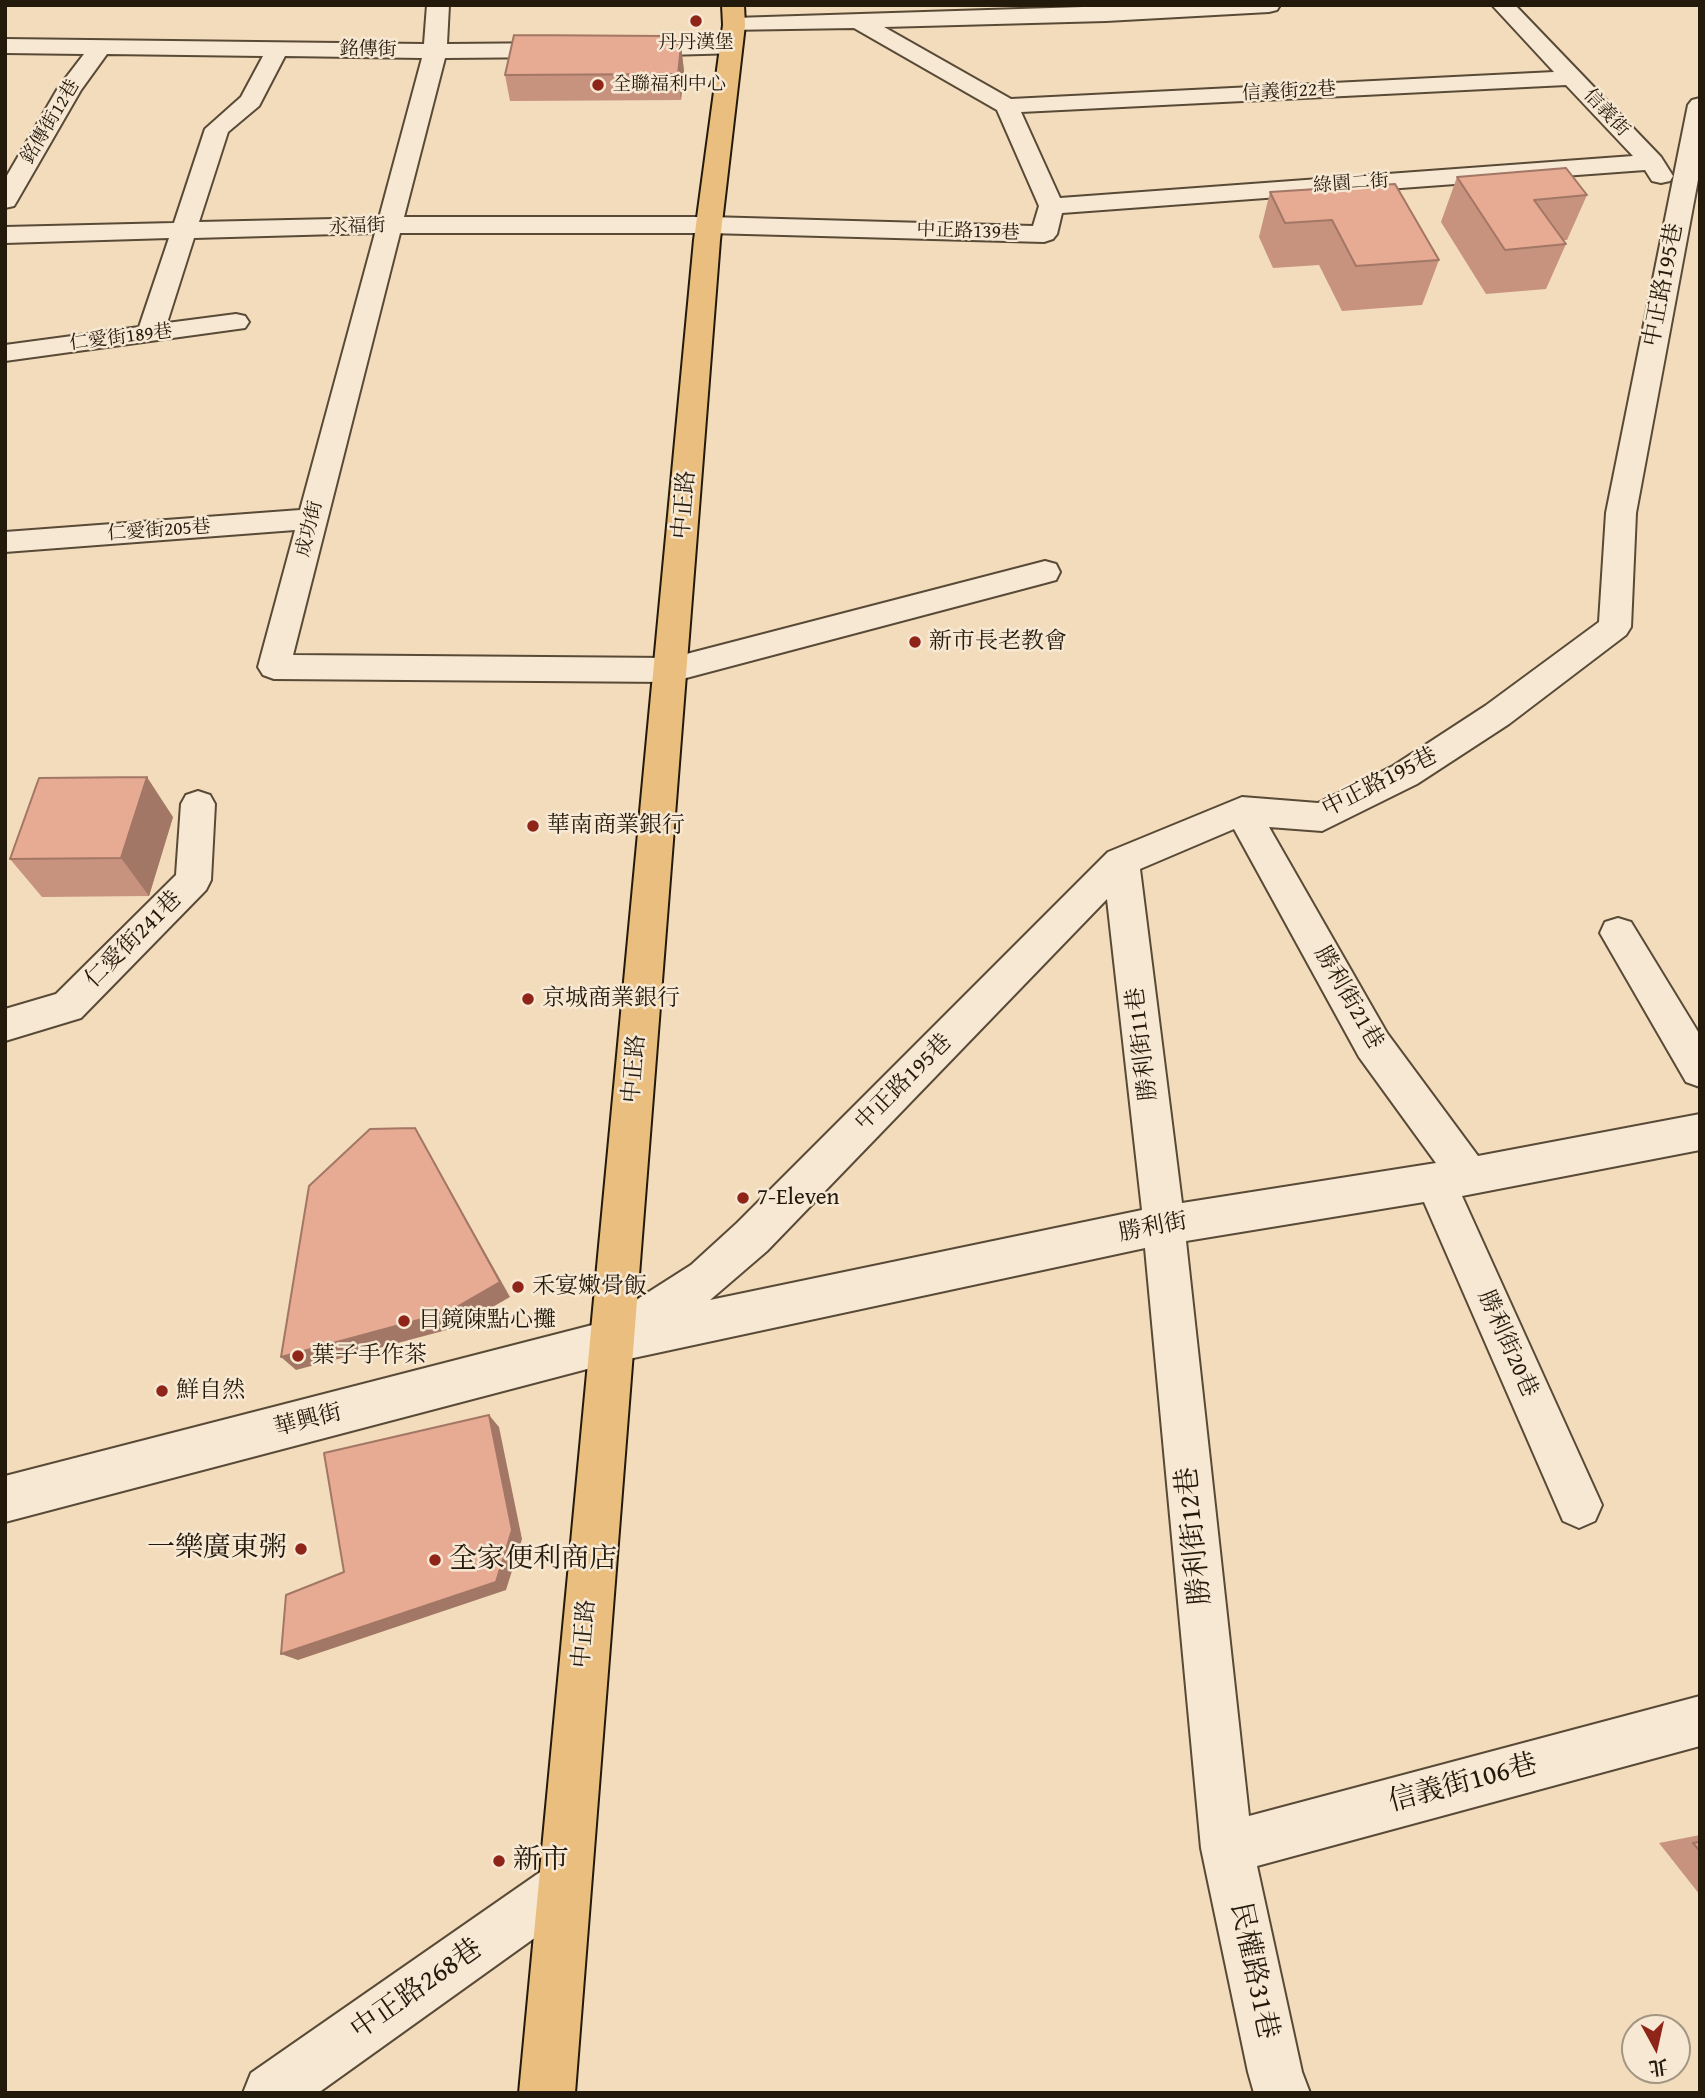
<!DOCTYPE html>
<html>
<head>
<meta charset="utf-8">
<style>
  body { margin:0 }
  #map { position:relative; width:1705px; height:2098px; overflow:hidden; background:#f3dcbb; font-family:"Gentium Book Plus","Noto Serif TC",serif }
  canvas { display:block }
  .frame { position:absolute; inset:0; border:7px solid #241a0b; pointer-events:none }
  .north { position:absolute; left:1621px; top:2014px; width:70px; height:70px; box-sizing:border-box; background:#f7e8d3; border:2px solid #a39683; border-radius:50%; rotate:172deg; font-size:19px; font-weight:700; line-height:28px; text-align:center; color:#241a0b }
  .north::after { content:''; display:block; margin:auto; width:24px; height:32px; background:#8f2418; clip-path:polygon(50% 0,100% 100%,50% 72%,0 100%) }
</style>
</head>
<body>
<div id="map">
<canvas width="1705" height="2098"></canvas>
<div class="frame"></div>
<div class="north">北</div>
</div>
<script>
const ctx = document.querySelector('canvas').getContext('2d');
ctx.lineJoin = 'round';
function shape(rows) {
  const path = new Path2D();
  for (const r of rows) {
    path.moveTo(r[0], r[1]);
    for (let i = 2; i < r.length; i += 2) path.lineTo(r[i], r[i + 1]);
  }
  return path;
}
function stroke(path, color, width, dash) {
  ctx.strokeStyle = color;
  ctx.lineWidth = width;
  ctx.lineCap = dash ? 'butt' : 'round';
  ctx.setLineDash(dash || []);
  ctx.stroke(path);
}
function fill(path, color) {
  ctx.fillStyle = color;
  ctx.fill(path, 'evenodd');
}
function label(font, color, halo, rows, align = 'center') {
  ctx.font = font + ' "Gentium Book Plus","Noto Serif TC",serif';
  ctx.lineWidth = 5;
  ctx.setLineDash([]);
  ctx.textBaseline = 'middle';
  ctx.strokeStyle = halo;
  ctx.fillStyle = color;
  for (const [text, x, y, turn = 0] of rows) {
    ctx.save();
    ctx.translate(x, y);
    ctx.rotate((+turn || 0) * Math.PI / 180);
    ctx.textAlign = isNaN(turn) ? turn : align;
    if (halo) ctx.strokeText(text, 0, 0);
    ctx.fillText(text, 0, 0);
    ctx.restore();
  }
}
const minor = shape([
  [427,5,449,5,447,44,563,43,571,45,574,50,571,55,563,57,445,58,404,217,709,217,1033,226,1039,206,997,110,854,28,726,30,723,25,726,20,734,18,1146,5,1280,5,1277,10,1269,12,1106,21,884,27,1011,99,1554,72,1492,5,1515,5,1661,157,1673,176,1670,181,1661,183,1652,181,1645,170,1062,213,1057,234,1053,239,1044,242,709,233,400,233,293,655,671,658,1045,561,1056,564,1060,572,1056,580,1045,583,671,682,274,679,263,675,258,667,295,530,5,552,5,532,300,510,375,233,194,238,167,323,236,314,245,316,249,322,245,328,5,361,5,345,139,327,169,238,5,243,5,227,174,223,205,129,241,97,263,56,107,54,81,90,17,201,14,206,5,208,5,179,58,88,84,54,5,53,5,39,424,44,427,5],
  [285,56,422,58,379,218,199,222,228,132,259,106,285,56],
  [1566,85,1633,156,1060,198,1021,112,1566,85],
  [731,41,739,43,742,48,739,53,630,56,622,54,619,49,622,44,630,42,731,41],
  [1700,98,1700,169,1636,513,1631,627,1626,635,1509,724,1417,784,1322,831,1269,827,1387,1033,1478,1156,1700,1114,1700,1150,1462,1196,1602,1505,1595,1521,1579,1528,1563,1521,1424,1202,1186,1241,1249,1816,1700,1696,1700,1746,1257,1866,1302,2072,1310,2093,1254,2093,1248,2072,1201,1848,1145,1248,610,1363,5,1522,5,1476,600,1323,691,1265,737,1223,1108,852,1242,797,1318,803,1393,766,1485,706,1599,622,1606,513,1688,105,1692,100,1700,98],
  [1234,829,1359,1057,1436,1163,1182,1203,1140,869,1234,829],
  [1107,899,1142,1210,710,1300,767,1251,1107,899],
  [198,791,210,795,215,804,211,880,206,890,81,1018,5,1041,5,1009,56,994,176,875,181,804,186,795,198,791],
  [1618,918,1631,922,1700,1035,1700,1087,1686,1082,1600,933,1605,922,1618,918],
  [564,1860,582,1868,590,1886,582,1904,318,2093,243,2093,251,2073,546,1868,564,1860]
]);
const major = shape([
  [722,5,744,5,745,25,720,240,575,2093,519,2093,694,240,723,25,722,5]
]);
stroke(minor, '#584a37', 4);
stroke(major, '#241a0b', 4);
fill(minor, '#f7e8d3');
fill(major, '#eabe7e');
fill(shape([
  [681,46,684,71,681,100,510,101,505,75],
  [1457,177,1587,195,1567,240,1563,240,1566,244,1546,289,1486,294,1441,222],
  [1270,192,1439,260,1422,305,1342,311,1319,265,1273,268,1259,237],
  [173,817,149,896,42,897,10,859],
  [1700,1835,1700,1895,1659,1843]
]), '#c7927e');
fill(shape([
  [681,46,684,71,681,100,678,74],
  [147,777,173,817,149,896,121,858],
  [415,1128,510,1297,458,1327,296,1370,281,1357],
  [489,1415,499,1427,522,1539,506,1590,298,1660,281,1654]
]), '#a27766');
const building = shape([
  [514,35,664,36,681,46,678,74,505,75,514,35],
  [1566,168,1587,195,1534,200,1566,244,1505,250,1457,177,1566,168],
  [1395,184,1439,260,1356,266,1332,220,1285,223,1270,192,1395,184],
  [147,777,121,858,10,859,39,778,147,777],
  [415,1128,500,1282,448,1312,281,1357,309,1186,370,1129,415,1128],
  [489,1415,512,1530,496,1582,281,1654,286,1595,344,1572,324,1453,489,1415],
  [1700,1842,1700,1851,1693,1843,1700,1842]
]);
fill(building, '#e7aa92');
stroke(building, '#a27766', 2);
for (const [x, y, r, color] of [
  [696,21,7,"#8f2418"],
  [598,85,7,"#8f2418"],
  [915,642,7,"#8f2418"],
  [533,826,7,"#8f2418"],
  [528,999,7,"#8f2418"],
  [743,1198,7,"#8f2418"],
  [518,1287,7,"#8f2418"],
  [404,1321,7,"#8f2418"],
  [298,1356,7,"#8f2418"],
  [162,1391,7,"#8f2418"],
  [301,1549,7,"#8f2418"],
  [435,1560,7,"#8f2418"],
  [499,1861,7,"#8f2418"]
]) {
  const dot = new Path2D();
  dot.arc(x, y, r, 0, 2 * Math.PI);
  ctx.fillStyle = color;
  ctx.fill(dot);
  stroke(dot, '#f7e8d3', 2.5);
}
label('19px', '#241a0b', '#f7e8d3', [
  ["丹丹漢堡",696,43],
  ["全聯福利中心",612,85,"left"]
]);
label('19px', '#241a0b', '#f7e8d3', [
  ["銘傳街",368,50,1],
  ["信義街22巷",1289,92,-3],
  ["信義街",1606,113,47],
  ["銘傳街12巷",51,122,-59],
  ["綠園二街",1351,184,-4],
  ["永福街",357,227,-2],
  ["中正路139巷",968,232,2],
  ["仁愛街189巷",121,338,-7],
  ["成功街",310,529,-76],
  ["仁愛街205巷",159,531,-4]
]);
label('23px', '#241a0b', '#f7e8d3', [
  ["中正路195巷",1664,285,-79],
  ["中正路",685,505,-85],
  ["中正路195巷",1380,783,-27],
  ["仁愛街241巷",134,940,-45],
  ["勝利街21巷",1348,998,60],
  ["勝利街11巷",1143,1044,-97],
  ["中正路",635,1069,-85],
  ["中正路195巷",904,1083,-45],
  ["勝利街",1153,1228,-11],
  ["勝利街20巷",1507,1344,66],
  ["華興街",308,1421,-14],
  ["中正路",585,1634,-85]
]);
label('23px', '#241a0b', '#f7e8d3', [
  ["新市長老教會",929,642],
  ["華南商業銀行",547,826],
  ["京城商業銀行",542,999],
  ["7-Eleven",757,1198],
  ["禾宴嫩骨飯",532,1287],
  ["目鏡陳點心攤",418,1321],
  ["葉子手作茶",312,1356],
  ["鮮自然",176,1391]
], 'left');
label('28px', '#241a0b', '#f7e8d3', [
  ["勝利街12巷",1195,1536,-96],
  ["信義街106巷",1463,1784,-15],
  ["民權路31巷",1253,1971,78],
  ["中正路268巷",417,1990,-35]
]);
label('28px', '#241a0b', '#f7e8d3', [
  ["一樂廣東粥",287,1549,"right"],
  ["全家便利商店",449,1560],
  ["新市",513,1861]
], 'left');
</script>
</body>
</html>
